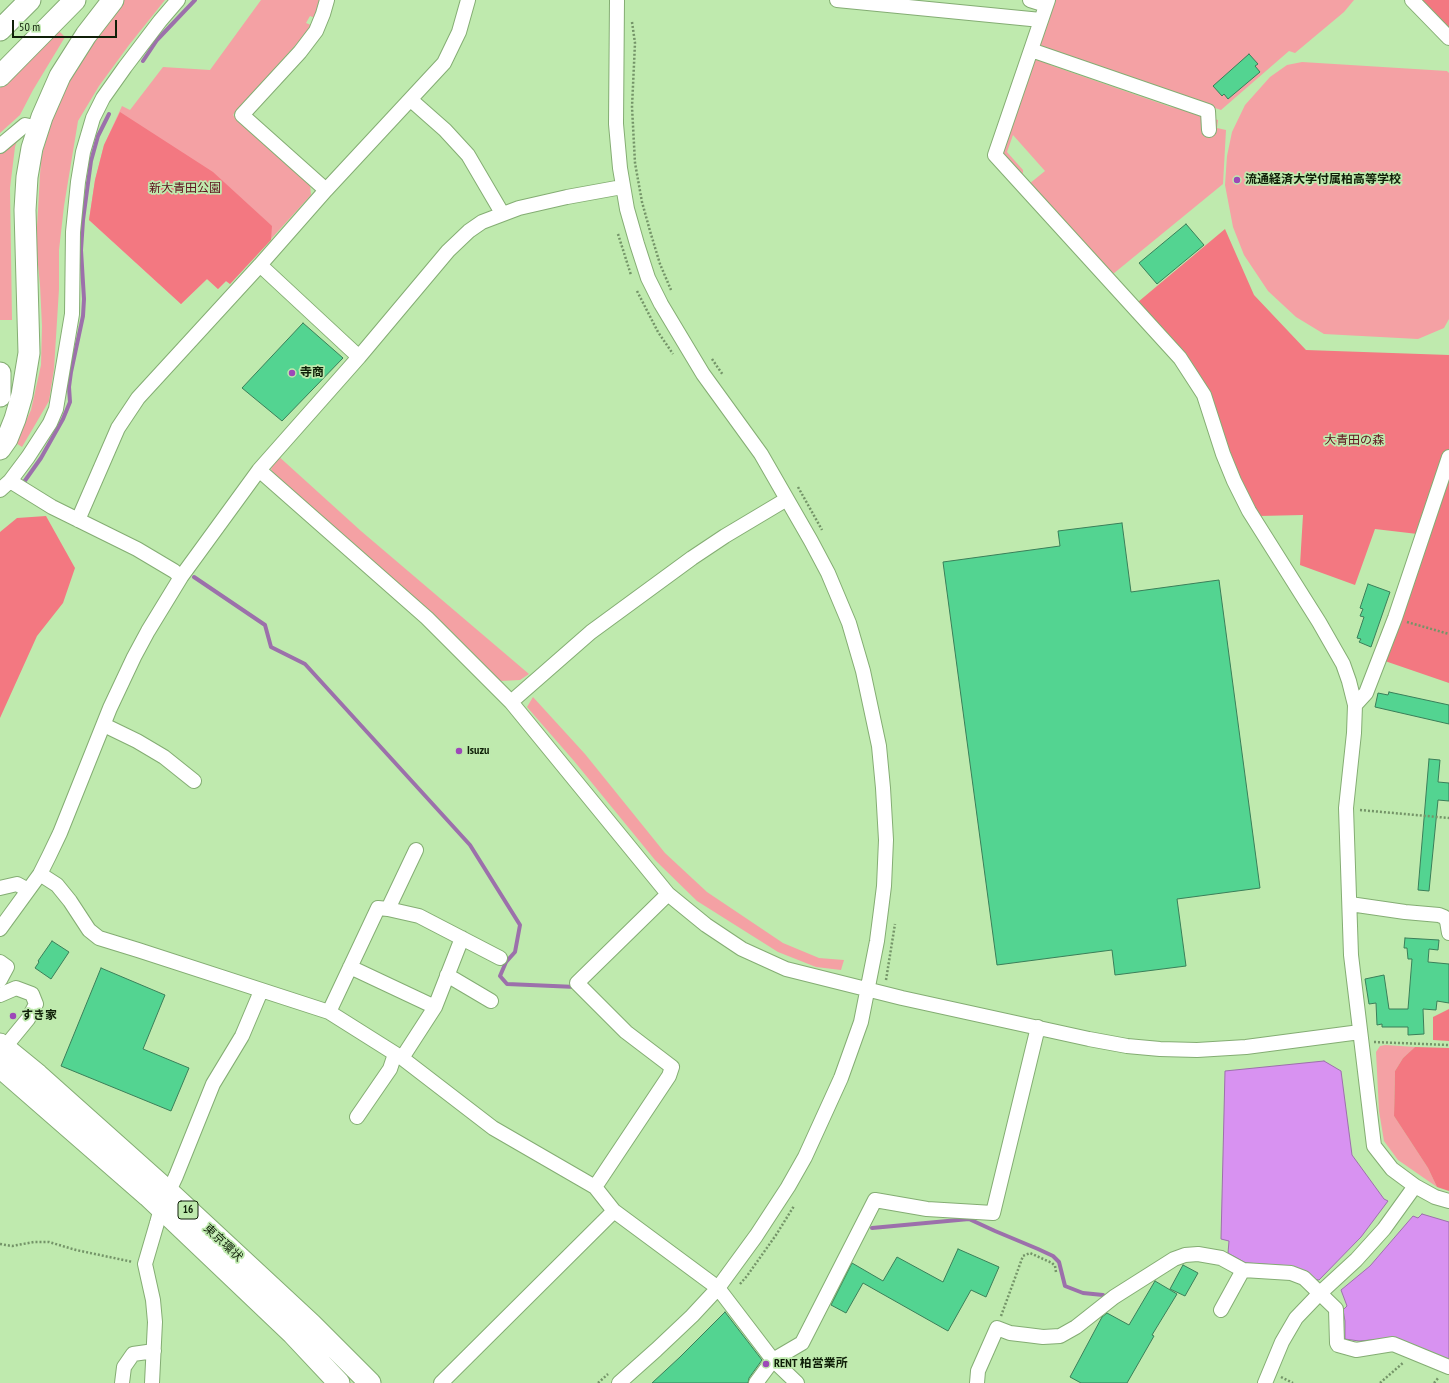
<!DOCTYPE html>
<html>
<head>
<meta charset="utf-8">
<style>
  body { margin:0 }
  #map { position:relative; width:1449px; height:1383px; overflow:hidden; background:#bfeaae; font-family:"PT Sans Narrow",sans-serif }
  canvas { display:block }
  .scale { position:absolute; left:12px; top:20px; width:105px; height:18px; box-sizing:border-box; border:2px solid #0f1f08; border-top:0; padding-left:5px; font-size:12px; line-height:14px; white-space:nowrap; color:#0f1f08; -webkit-text-stroke:3px #bfeaae; paint-order:stroke }
</style>
</head>
<body>
<div id="map">
<canvas width="1449" height="1383"></canvas>
<div class="scale">50 m</div>
</div>
<script>
const ctx = document.querySelector('canvas').getContext('2d');
ctx.lineJoin = 'round';
function fill(path, color) {
  ctx.fillStyle = color;
  ctx.fill(path, 'evenodd');
}
function shape(rows) {
  const path = new Path2D();
  for (const r of rows) {
    path.moveTo(r[0], r[1]);
    for (let i = 2; i < r.length; i += 2) path.lineTo(r[i], r[i + 1]);
  }
  return path;
}
function stroke(path, color, width, dash) {
  ctx.strokeStyle = color;
  ctx.lineWidth = width;
  ctx.lineCap = dash ? 'butt' : 'round';
  ctx.setLineDash(dash || []);
  ctx.stroke(path);
}
function label(font, color, halo, rows, align = 'center') {
  ctx.font = font + ' "PT Sans Narrow","Noto Sans JP",sans-serif';
  ctx.lineWidth = 3.5;
  ctx.setLineDash([]);
  ctx.textBaseline = 'middle';
  ctx.strokeStyle = halo;
  ctx.fillStyle = color;
  for (const [text, x, y, turn = 0] of rows) {
    ctx.save();
    ctx.translate(x, y);
    ctx.rotate((+turn || 0) * Math.PI / 180);
    ctx.textAlign = isNaN(turn) ? turn : align;
    if (halo) ctx.strokeText(text, 0, 0);
    ctx.fillText(text, 0, 0);
    ctx.restore();
  }
}
fill(shape([
  [120,0,165,0,129,45,99,86,78,121,64,206,59,250,59,289,54,369,49,401,22,447,16,443,31,410,41,365,42,326,40,285,36,244,41,158,63,83],
  [261,0,321,0,315,18,310,16,306,23,311,25,300,40,233,115,310,184,311,195,230,284,226,281,218,289,207,279,181,304,89,220,95,180,104,145,122,106,130,110,163,67,210,70],
  [1053,0,1354,0,1344,12,1295,53,1289,51,1221,110,1038,46],
  [59,31,65,37,33,90,20,115,0,133,0,88],
  [1031,57,1050,63,1050,65,1171,107,1188,110,1218,120,1217,128,1226,130,1223,184,1113,274,1029,184,1045,171,1013,135,1007,152,1023,170,1023,174,1021,175,999,153],
  [1302,62,1447,71,1449,73,1449,319,1444,328,1418,339,1324,334,1296,317,1268,291,1244,255,1233,227,1225,185,1227,156,1232,132,1245,105,1270,77,1287,65],
  [16,136,18,138,15,147,10,188,12,320,0,320,0,153],
  [276,454,361,531,529,674,520,680,500,681,452,632,275,476,271,469],
  [533,697,585,754,665,853,707,892,783,943,819,958,844,960,841,970,816,967,778,952,697,901,655,860,574,761,527,707],
  [1385,1045,1415,1047,1403,1058,1395,1071,1394,1116,1428,1168,1437,1187,1398,1160,1384,1141,1379,1111,1376,1052,1380,1046]
]), '#f4a1a4');
fill(shape([
  [1418,0,1449,0,1449,31],
  [120,112,213,172,272,226,271,240,230,284,226,281,218,289,207,279,181,304,89,220,95,180,104,145],
  [1225,229,1254,295,1306,350,1449,355,1449,683,1382,660,1426,535,1375,529,1355,585,1300,565,1303,515,1259,516,1244,490,1227,447,1215,407,1205,386,1138,302],
  [46,516,75,568,63,603,37,636,0,718,0,532,17,518],
  [1449,1009,1449,1041,1433,1040,1433,1017],
  [1415,1047,1449,1048,1449,1191,1437,1187,1428,1168,1394,1116,1395,1071,1403,1058]
]), '#f37881');
const water = shape([
  [1324,1061,1341,1071,1352,1155,1384,1199,1388,1201,1361,1237,1319,1280,1312,1279,1307,1273,1291,1266,1246,1263,1228,1253,1229,1241,1221,1239,1225,1071,1324,1061],
  [1422,1214,1449,1222,1449,1360,1395,1338,1359,1341,1345,1339,1345,1321,1343,1310,1347,1306,1341,1290,1370,1266,1413,1216,1418,1218,1422,1214]
]);
fill(water, '#d892f1');
stroke(water, '#9c70ab', 1);
stroke(shape([
  [143,61,157,40,195,0],
  [24,482,41,458,63,419,70,402,69,387,71,372,83,316,84,299,81,250,83,220,91,161,98,136,109,114],
  [194,577,265,625,271,647,305,664,470,845,520,925,515,952,506,962,500,976,507,984,576,987],
  [872,1228,969,1219,995,1231,1038,1249,1053,1256,1059,1262,1065,1286,1083,1293,1103,1295]
]), '#9c70ab', 4);
const building = shape([
  [1249,54,1258,64,1255,66,1260,72,1228,99,1224,94,1222,96,1213,86,1249,54],
  [1186,224,1204,245,1157,284,1139,263,1186,224],
  [303,323,343,358,282,421,242,388,303,323],
  [1122,523,1131,592,1219,580,1260,888,1177,899,1186,966,1115,975,1112,950,997,965,943,562,1060,546,1058,531,1122,523],
  [1368,584,1390,592,1371,647,1359,642,1361,639,1357,638,1364,617,1360,616,1363,609,1360,608,1368,584],
  [1389,692,1449,705,1449,724,1375,707,1378,693,1388,695,1389,692],
  [1429,759,1440,760,1438,782,1449,783,1449,801,1438,800,1429,891,1418,890,1429,759],
  [1405,938,1439,940,1438,950,1429,949,1428,962,1449,964,1449,1003,1437,1001,1436,1010,1423,1009,1424,1034,1408,1035,1408,1027,1382,1027,1382,1024,1377,1025,1376,1003,1369,1004,1365,979,1384,975,1389,1009,1408,1009,1412,959,1408,959,1407,948,1404,948,1405,938],
  [52,941,69,952,51,979,35,968,39,962,38,961,52,941],
  [101,968,165,995,143,1049,189,1068,171,1111,61,1066,101,968],
  [958,1249,999,1267,986,1297,971,1290,948,1331,863,1283,846,1313,831,1305,852,1263,883,1281,897,1257,943,1282,958,1249],
  [1183,1265,1198,1273,1185,1296,1170,1289,1183,1265],
  [1155,1281,1177,1294,1152,1335,1154,1336,1127,1383,1081,1383,1070,1377,1102,1317,1107,1313,1129,1325,1155,1281],
  [725,1312,762,1360,749,1378,748,1383,652,1383,680,1357,725,1312]
]);
fill(building, '#53d491');
stroke(building, '#3a7f59', 1);
const minor = shape([
  [327,0,323,14,316,31,300,52,242,115,326,190,444,63,459,32,468,0],
  [617,0,616,124,620,168,627,209,637,244,648,278,661,304,703,374,761,454,811,541,828,573,849,623,863,671,879,746,883,788,886,840,884,886,881,910,877,941,861,1022,841,1078,805,1157,788,1187,756,1236,718,1288,692,1316,656,1350,619,1383],
  [837,0,1041,20],
  [1030,0,1046,5],
  [1048,0,995,155,1180,358,1204,395,1223,454,1234,481,1249,511,1319,622,1343,664,1349,681,1355,705,1354,733,1346,808,1351,955,1374,1146,1392,1169,1415,1186,1435,1197,1449,1201],
  [1412,0,1449,38],
  [1031,50,1208,111,1209,130],
  [411,100,445,130,468,155,502,213],
  [0,146,25,125,39,128],
  [326,190,260,265,359,357],
  [259,470,427,618,511,702,668,894,706,925,742,949,786,969,902,998,1089,1039,1127,1046,1160,1049,1197,1050,1246,1047,1360,1032],
  [10,481,52,507,137,549,174,571,181,577],
  [0,490,10,481,28,457,50,423,56,409,72,314,73,232,78,182,83,152,93,118,103,98,125,67,160,21,178,0],
  [78,520,118,428,138,398,260,265],
  [511,702,591,632,692,558,725,536,787,499],
  [1355,705,1366,693,1395,618,1449,457],
  [104,725,137,741,164,757,194,781],
  [40,874,57,885,70,901,89,930,99,938,138,950,329,1012,402,1058,493,1128,595,1187,614,1211,718,1288,773,1360,797,1383],
  [0,888,17,884,28,890],
  [1350,904,1405,912,1439,915,1444,917,1447,921,1449,933],
  [388,909,416,850],
  [0,929,40,874,49,856,60,833,110,708,134,657,148,631,181,577,259,470,359,357,448,251,469,231,482,222,519,208,567,197,622,187],
  [0,962,7,967,0,980],
  [350,967,435,1007],
  [447,975,491,1001],
  [0,995,16,988,32,994,36,1004,28,1019,5,1047],
  [329,1012,378,908,388,909,419,916,500,958],
  [402,1058,435,1007,462,938],
  [357,1117,390,1069,395,1054],
  [595,1187,669,1076,672,1067,626,1032,577,983,668,894],
  [1221,1310,1243,1270],
  [122,1383,124,1367,133,1354,154,1351],
  [152,1383,155,1322,153,1300,145,1264,157,1223,161,1208,176,1176,213,1084,242,1036,261,991],
  [441,1383,614,1211],
  [756,1383,773,1360,802,1343,875,1200,927,1209,993,1213,1038,1027],
  [977,1383,978,1371,997,1328,1010,1333,1027,1335,1043,1337,1060,1336,1076,1327,1114,1297,1174,1259,1185,1255,1198,1254,1221,1258,1243,1270,1291,1273,1304,1278,1336,1309,1337,1343,1338,1345,1356,1350,1393,1344,1449,1367],
  [1265,1383,1282,1342,1296,1318,1319,1294,1356,1260,1384,1229,1415,1186]
]);
const highway = shape([
  [0,30,30,0],
  [0,76,75,0],
  [0,373,0,396],
  [0,449,7,439,15,419,22,395,29,353,25,210,27,177,32,148,42,117,60,76,86,35,113,0],
  [0,1044,38,1075,169,1192,311,1324,370,1383],
  [0,1067,148,1196,293,1334,339,1383]
]);
stroke(minor, '#84ad73', 16);
stroke(highway, '#84ad73', 23);
stroke(shape([
  [632,22,635,43,632,107,635,163,642,202,650,231,660,264,671,290],
  [618,234,631,275],
  [637,291,658,332,673,354],
  [712,359,723,375],
  [798,487,822,530],
  [1407,622,1449,634],
  [1360,810,1449,818],
  [886,980,895,924],
  [1374,1042,1449,1045],
  [0,1244,12,1246,34,1242,49,1242,76,1250,133,1262],
  [740,1284,747,1276,776,1235,794,1206],
  [1001,1316,1023,1256,1030,1253,1052,1263,1055,1266,1056,1272],
  [1281,1377,1293,1383],
  [598,1383,608,1374],
  [1380,1383,1404,1362],
  [1434,1383,1439,1377]
]), '#749468', 2.5, [2, 2]);
stroke(minor, '#fff', 14);
stroke(highway, '#fff', 21);
for (const [x, y, r, color] of [
  [1237,180,4,"#9d49b8"],
  [292,373,4,"#9d49b8"],
  [459,751,4,"#9d49b8"],
  [13,1016,4,"#9d49b8"],
  [766,1364,4,"#9d49b8"]
]) {
  const dot = new Path2D();
  dot.arc(x, y, r, 0, 2 * Math.PI);
  ctx.fillStyle = color;
  ctx.fill(dot);
  stroke(dot, '#bfeaae', 1.5);
}
for (const [x, y, w] of [
  [188,1210,20]
]) {
  const box = new Path2D();
  box.roundRect(x - w / 2, y - 9, w, 18, 3);
  ctx.fillStyle = '#bfeaae';
  ctx.fill(box);
  stroke(box, '#0f1f08', 1);
}
label('bold 11px', '#0f1f08', null, [
  ["16",188,1210]
]);
label('bold 12px', '#0f1f08', '#bfeaae', [
  ["流通経済大学付属柏高等学校",1245,180],
  ["寺商",300,373],
  ["Isuzu",467,751],
  ["すき家",21,1016],
  ["RENT 柏営業所",774,1364]
], 'left');
label('12px', '#5d101d', '#bfeaae', [
  ["新大青田公園",185,189],
  ["大青田の森",1354,441]
]);
label('12px', '#0f1f08', '#bfeaae', [
  ["東京環状",223,1243,43]
]);
</script>
</body>
</html>
